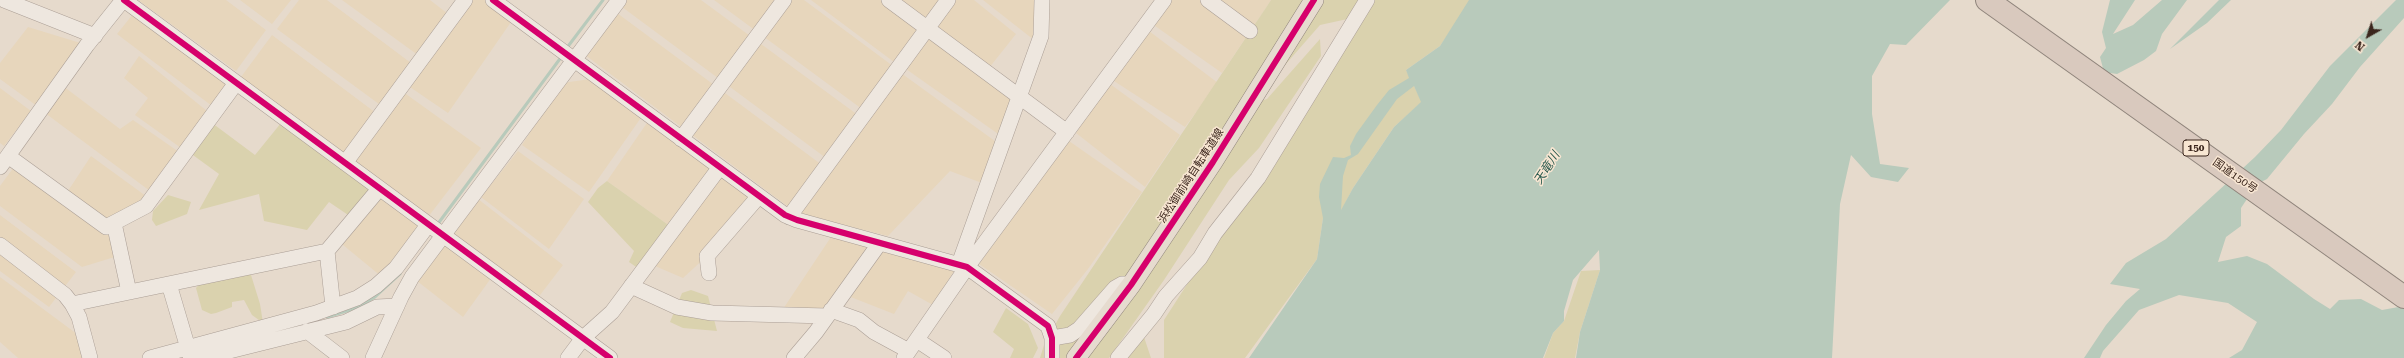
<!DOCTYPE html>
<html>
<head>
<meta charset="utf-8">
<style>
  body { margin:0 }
  #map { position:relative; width:2404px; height:358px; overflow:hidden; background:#e6dacc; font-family:"Roboto Serif",serif }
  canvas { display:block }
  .north { position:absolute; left:2348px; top:16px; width:40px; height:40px; -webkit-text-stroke:3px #f8e6d2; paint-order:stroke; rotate:219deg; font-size:11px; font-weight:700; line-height:16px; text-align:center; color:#3b261d }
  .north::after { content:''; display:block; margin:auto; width:14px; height:18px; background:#3b261d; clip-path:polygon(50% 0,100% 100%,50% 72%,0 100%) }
</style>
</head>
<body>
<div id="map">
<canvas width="2404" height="358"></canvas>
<div class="north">N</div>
</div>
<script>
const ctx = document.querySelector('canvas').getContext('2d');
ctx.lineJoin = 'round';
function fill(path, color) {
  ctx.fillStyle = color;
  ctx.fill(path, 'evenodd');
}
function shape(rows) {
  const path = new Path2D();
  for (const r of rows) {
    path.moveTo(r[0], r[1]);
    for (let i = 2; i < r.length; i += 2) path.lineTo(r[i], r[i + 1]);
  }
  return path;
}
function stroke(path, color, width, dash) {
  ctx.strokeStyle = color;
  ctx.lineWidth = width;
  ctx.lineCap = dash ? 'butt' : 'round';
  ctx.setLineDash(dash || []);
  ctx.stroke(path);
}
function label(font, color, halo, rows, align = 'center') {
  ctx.font = font + ' "Roboto Serif","Noto Sans JP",serif';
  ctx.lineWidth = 3;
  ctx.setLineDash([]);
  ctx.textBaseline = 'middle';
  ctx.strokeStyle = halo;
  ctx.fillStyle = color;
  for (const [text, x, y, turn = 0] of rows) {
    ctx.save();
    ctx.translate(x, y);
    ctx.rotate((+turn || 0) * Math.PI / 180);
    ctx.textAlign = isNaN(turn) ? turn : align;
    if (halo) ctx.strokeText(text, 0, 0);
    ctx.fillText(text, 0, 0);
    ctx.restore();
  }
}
fill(shape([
  [138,0,226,0,266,30,236,71],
  [240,0,291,0,272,24],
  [299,0,327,0,415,66,383,107,277,29],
  [342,0,430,0,452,17,465,0,489,0,511,22,448,113,404,83,422,58],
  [621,0,701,0,862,118,830,161,618,4],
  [714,0,804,0,897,69,866,112],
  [811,0,883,0,924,30,898,65],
  [898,0,947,0,929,24],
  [956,0,974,0,1016,34,989,68,935,29],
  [983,0,1041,0,1034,40],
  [1164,0,1271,0,1222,73,1148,21],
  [137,9,232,80,212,106,117,34],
  [613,10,822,165,790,208,581,52],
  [28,27,87,45,37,106,0,79,0,63],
  [1149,31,1218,83,1185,127,1114,81],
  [272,35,376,113,346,154,241,77],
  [930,35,1015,97,1001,136,906,69],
  [139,56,207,111,181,148,135,115,148,98,124,78],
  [901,73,999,144,982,183,950,171,888,236,800,214],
  [598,78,645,112,589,192,522,145,562,83],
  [1110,84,1180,135,1145,187,1076,133],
  [63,86,120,129,133,120,179,152,150,191,41,110],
  [0,88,31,111,4,146,0,143],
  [399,89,481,148,382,277,337,240,379,189,345,163],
  [651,117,759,196,707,256,683,278,648,263,674,229,607,181],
  [1069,141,1142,192,1088,269,1052,314,979,264],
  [518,151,584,199,549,249,481,197],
  [91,156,150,199,112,225,64,197],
  [17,163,108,231,121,255,82,267,0,206,0,186],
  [478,199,563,265,534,303,494,274,463,317,412,277],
  [0,215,76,272,49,307,0,271],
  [831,237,954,271,933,305,908,291,894,314,843,294,827,316,779,315],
  [0,277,85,340,90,358,18,358,0,342]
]), '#e7d6bc');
fill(shape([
  [1271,0,1307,0,1256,102,1267,99,1320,39,1321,56,1259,148,1229,180,1164,280,1109,358,1040,358,1044,345,1060,316],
  [1320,0,1362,0,1352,18,1320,25,1271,81],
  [1371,0,1472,0,1440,46,1406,70,1422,102,1394,127,1353,188,1341,211,1323,218,1317,259,1245,358,1164,358,1164,320],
  [208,120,255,155,281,123,377,192,354,219,329,202,307,230,264,221,259,194,199,210,219,174,186,150],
  [607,181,674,229,642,271,629,262,634,251,588,202,598,188],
  [168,195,191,202,187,214,156,226,152,220,153,211],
  [240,269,251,275,260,304,263,323,252,315,244,300,232,302,232,307,216,313,211,314,202,310,196,288,201,282],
  [1600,270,1580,332,1575,358,1544,358,1553,333,1564,321,1581,271],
  [691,290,708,296,717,331,683,328,670,322,682,293],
  [1006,308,1028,324,1038,348,1033,358,1010,358,1014,349,993,332],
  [1144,337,1151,358,1127,358]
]), '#dad2ae');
fill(shape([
  [1469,0,1950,0,1906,45,1890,44,1872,76,1872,114,1880,164,1909,168,1898,182,1871,177,1851,155,1840,204,1832,358,1576,358,1580,332,1600,270,1599,250,1573,280,1564,311,1564,321,1553,333,1543,358,1249,358,1317,259,1323,218,1319,197,1320,184,1333,157,1344,158,1351,155,1350,146,1356,134,1377,105,1389,90,1409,78,1406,70,1440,46],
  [1414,86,1421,102,1394,127,1353,188,1341,210,1343,176,1348,160,1358,154,1397,99],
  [2110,0,2135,0,2113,34,2133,25,2162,0,2187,0,2162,34,2156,51,2144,60,2117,74,2104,72,2100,57,2106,48,2102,32],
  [2219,0,2231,0,2207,23,2170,49],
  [2396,0,2404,0,2404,18,2360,67,2332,104,2304,134,2267,179,2257,184,2241,208,2241,226,2226,237,2218,262,2247,256,2267,264,2314,299,2330,309,2339,300,2361,299,2382,310,2404,306,2404,358,2229,358,2242,350,2257,322,2228,303,2179,295,2139,310,2103,351,2100,358,2084,358,2106,325,2126,301,2140,289,2110,284,2126,263,2166,239,2255,157,2281,130,2330,66]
]), '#b8cabb');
stroke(shape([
  [566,49,603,0],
  [437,225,562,56],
  [327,317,356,308,375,297,400,274]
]), '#b8cabb', 3);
const minor = shape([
  [4,0,95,36],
  [124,0,610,358],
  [493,0,785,215,797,220,967,267,1048,326,1052,338,1052,358],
  [889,0,1067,132],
  [1208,0,1250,31],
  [681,139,784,0],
  [8,156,106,227,146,206,236,83],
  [345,163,465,0],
  [0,167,87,45,123,0],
  [789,217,948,0],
  [114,223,129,292],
  [0,245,65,295,72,304,79,317,90,358],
  [327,251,333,307],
  [959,264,1041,36,1042,0],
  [709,273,707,256,759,196],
  [169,284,190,355],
  [631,286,677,307,712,313,827,316],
  [72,304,327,251,379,189],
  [831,310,859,320,874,332,909,351],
  [307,331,342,358],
  [1052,338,1070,335,1079,329,1115,288,1122,284,1132,284],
  [917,340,944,358],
  [150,358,316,313,357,298,376,286,396,268,428,225],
  [201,358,346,322,377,307,397,306],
  [373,358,401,297,412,277,619,0],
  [568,358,583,338,612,312,720,167],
  [794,358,816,332,879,244],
  [904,358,967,267,1164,0],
  [1118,358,1154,314,1166,296,1200,258,1215,233,1258,178,1367,0]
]);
const major = shape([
  [1076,358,1131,285,1213,162,1314,0]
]);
const highway = shape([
  [1987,0,2404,297]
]);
stroke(minor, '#ab9f96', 16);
stroke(major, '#90857c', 20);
stroke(highway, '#90857c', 24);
stroke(minor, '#eee7df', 15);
stroke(major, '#e6dbcf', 19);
stroke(highway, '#d9c9be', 22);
stroke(shape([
  [124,0,610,358],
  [493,0,785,215,797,220,967,267,1048,326,1052,338,1052,358],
  [1076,358,1131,285,1213,162,1314,0]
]), '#d6006c', 6);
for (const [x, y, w] of [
  [2196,148,26]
]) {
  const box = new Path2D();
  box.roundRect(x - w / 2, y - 8, w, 16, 3);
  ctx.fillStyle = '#f8e6d2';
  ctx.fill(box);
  stroke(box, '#3b261d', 1);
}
label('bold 10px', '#3b261d', null, [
  ["150",2196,148]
]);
label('11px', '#3b261d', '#f8e6d2', [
  ["浜松御前崎自転車道線",1191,176,-57],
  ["国道150号",2235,176,35]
]);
label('italic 12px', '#2b5b4f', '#f8e6d2', [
  ["天竜川",1547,168,-57]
]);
</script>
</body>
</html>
